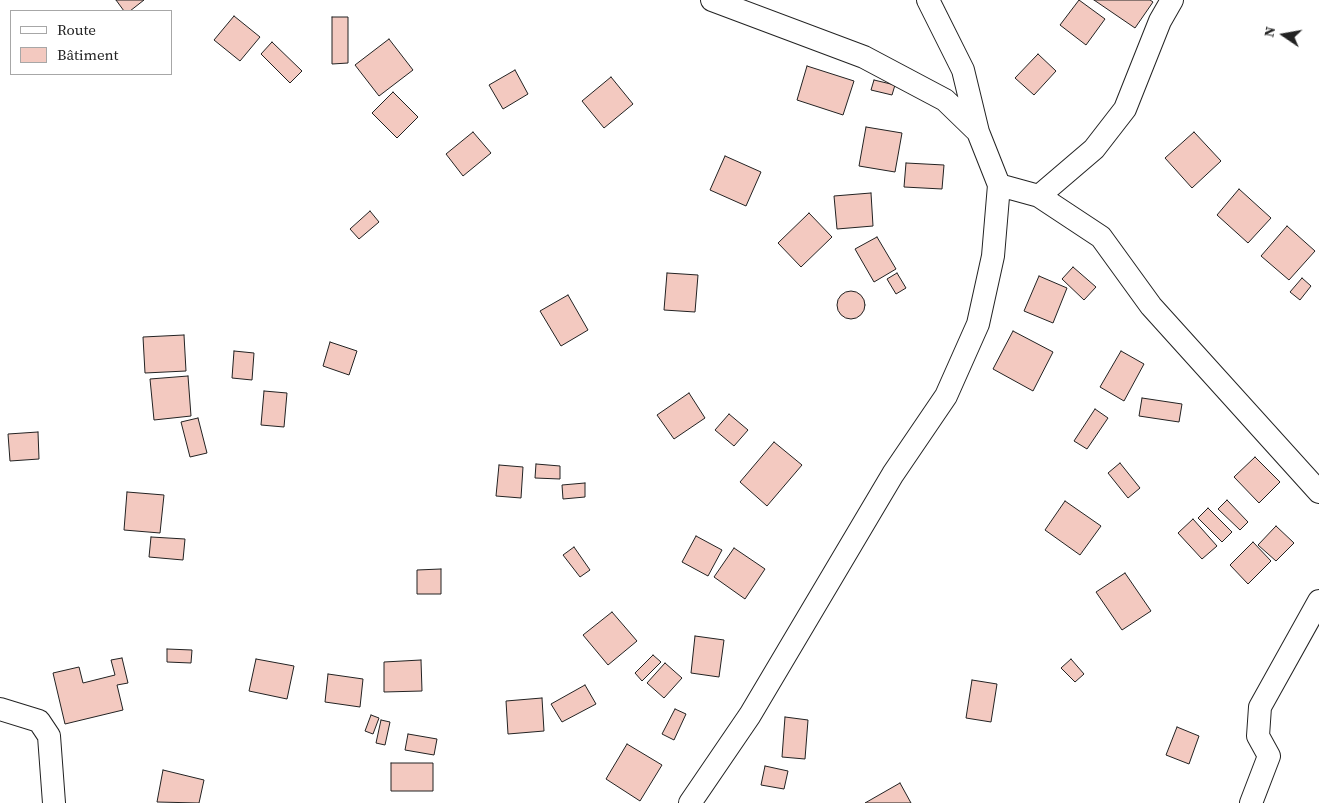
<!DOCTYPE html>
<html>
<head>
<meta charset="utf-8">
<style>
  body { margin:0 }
  #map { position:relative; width:1319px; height:803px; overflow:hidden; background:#fff; font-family:"Source Serif 4",serif }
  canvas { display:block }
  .legend { position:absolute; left:10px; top:10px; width:162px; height:65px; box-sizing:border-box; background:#fff; border:1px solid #a7a7a7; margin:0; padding:6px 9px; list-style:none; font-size:15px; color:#222 }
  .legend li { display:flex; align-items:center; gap:10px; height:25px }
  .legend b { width:25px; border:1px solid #a7a7a7 }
  .north { position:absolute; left:1259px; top:10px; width:50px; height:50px; -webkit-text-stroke:4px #fff; paint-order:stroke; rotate:282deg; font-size:14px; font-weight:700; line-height:20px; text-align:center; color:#222 }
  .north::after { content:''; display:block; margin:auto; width:18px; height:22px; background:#222; clip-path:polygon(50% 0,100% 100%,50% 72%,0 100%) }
</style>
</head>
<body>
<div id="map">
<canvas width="1319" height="803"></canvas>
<ul class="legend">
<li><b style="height:6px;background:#fff"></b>Route</li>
<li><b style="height:14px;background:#f3c9c0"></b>Bâtiment</li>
</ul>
<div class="north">N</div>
</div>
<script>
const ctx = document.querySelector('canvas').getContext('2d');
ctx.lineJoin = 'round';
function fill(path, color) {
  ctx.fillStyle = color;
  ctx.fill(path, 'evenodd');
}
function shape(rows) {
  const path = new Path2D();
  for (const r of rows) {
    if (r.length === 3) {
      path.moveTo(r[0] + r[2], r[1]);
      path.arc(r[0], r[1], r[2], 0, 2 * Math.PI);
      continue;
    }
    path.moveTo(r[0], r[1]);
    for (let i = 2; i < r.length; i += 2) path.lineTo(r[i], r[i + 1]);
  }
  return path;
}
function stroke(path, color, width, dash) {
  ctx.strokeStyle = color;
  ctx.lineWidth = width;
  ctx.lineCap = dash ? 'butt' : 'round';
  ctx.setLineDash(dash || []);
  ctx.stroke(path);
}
const building = shape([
  [116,0,144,0,130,11,124,11,116,0],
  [1079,0,1105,19,1086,45,1060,25,1079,0],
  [1094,0,1150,0,1153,2,1135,28,1094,0],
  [234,16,260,37,240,61,214,40,234,16],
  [332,17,348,17,348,63,332,64,332,17],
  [389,39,413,70,379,96,355,65,389,39],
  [272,42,302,71,290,83,261,54,272,42],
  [1038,54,1056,71,1034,95,1015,78,1038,54],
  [807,66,854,81,843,115,797,100,807,66],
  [515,70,528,94,503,109,489,85,515,70],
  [611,77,633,104,604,128,582,101,611,77],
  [874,80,895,85,892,95,871,90,874,80],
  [393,92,418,117,397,138,372,113,393,92],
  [866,127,902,133,895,172,859,166,866,127],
  [473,132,491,153,463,176,446,154,473,132],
  [1194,132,1221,161,1192,188,1165,158,1194,132],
  [725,156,761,172,746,206,710,190,725,156],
  [906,163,944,165,942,189,904,187,906,163],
  [1239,189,1271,218,1248,243,1217,215,1239,189],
  [871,193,873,226,837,229,834,196,871,193],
  [370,211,379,222,359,239,350,229,370,211],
  [809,213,832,237,801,267,778,243,809,213],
  [1287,226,1315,251,1289,280,1261,256,1287,226],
  [877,237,896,269,874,282,855,249,877,237],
  [1073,267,1096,287,1084,300,1062,279,1073,267],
  [667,273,698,275,695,312,664,310,667,273],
  [897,273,906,288,896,294,887,279,897,273],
  [1039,276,1067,288,1053,323,1024,311,1039,276],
  [1302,278,1311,286,1300,300,1290,292,1302,278],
  [851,305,14],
  [568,295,588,330,561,346,540,311,568,295],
  [1013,331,1053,352,1033,391,993,369,1013,331],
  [184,335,186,371,145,373,143,337,184,335],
  [330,342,357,351,349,375,323,366,330,342],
  [234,351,254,353,252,380,232,378,234,351],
  [1121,351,1144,364,1124,401,1100,387,1121,351],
  [188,376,191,416,154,420,150,379,188,376],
  [264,391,287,393,284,427,261,425,264,391],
  [689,393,705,418,674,439,657,415,689,393],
  [1142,398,1182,404,1179,422,1139,416,1142,398],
  [1095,409,1108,418,1087,449,1074,441,1095,409],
  [729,414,748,430,734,446,715,430,729,414],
  [198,418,207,453,190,457,181,422,198,418],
  [38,432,39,459,10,461,8,434,38,432],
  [774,442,802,465,767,506,740,482,774,442],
  [1255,457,1280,482,1259,503,1234,477,1255,457],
  [1120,463,1140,488,1128,498,1108,473,1120,463],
  [536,464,560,466,560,479,535,478,536,464],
  [499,465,523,467,521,498,496,496,499,465],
  [585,483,585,497,563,499,562,485,585,483],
  [127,492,164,495,160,533,124,530,127,492],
  [1227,500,1248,522,1240,530,1218,509,1227,500],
  [1065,501,1101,526,1080,555,1045,530,1065,501],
  [1208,508,1232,532,1222,542,1198,518,1208,508],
  [1193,519,1217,546,1202,559,1178,533,1193,519],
  [1276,526,1294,543,1276,561,1258,545,1276,526],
  [696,536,722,550,708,576,682,562,696,536],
  [151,537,185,539,183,560,149,557,151,537],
  [1253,542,1271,561,1248,584,1230,565,1253,542],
  [574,547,590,570,580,577,563,555,574,547],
  [734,548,765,569,745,599,714,577,734,548],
  [441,569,441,594,417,594,417,570,441,569],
  [1125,573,1151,611,1122,630,1096,592,1125,573],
  [612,612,637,641,608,665,583,635,612,612],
  [695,636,724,640,719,677,691,673,695,636],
  [167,649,192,650,191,663,167,662,167,649],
  [653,655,661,662,642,681,635,673,653,655],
  [122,658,128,683,117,685,123,710,65,724,53,673,79,667,83,683,115,675,111,660,122,658],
  [256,659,294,666,287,699,249,691,256,659],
  [1071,659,1084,674,1075,682,1061,668,1071,659],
  [421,660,422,691,384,692,384,662,421,660],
  [665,663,682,678,664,698,647,683,665,663],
  [328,674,363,679,360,707,325,702,328,674],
  [972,680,997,684,991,722,966,718,972,680],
  [585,685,596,704,562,722,551,704,585,685],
  [542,698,544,731,508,734,506,701,542,698],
  [675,709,686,714,674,740,662,734,675,709],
  [371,715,379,718,373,734,365,731,371,715],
  [785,717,808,720,805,759,782,757,785,717],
  [381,720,390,722,385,745,376,743,381,720],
  [1177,727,1199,736,1189,764,1166,755,1177,727],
  [408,734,437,739,434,755,405,750,408,734],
  [627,744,662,765,640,801,606,779,627,744],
  [391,763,433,763,433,791,391,791,391,763],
  [765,766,788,771,784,789,761,785,765,766],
  [163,770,204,780,199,803,157,802,163,770],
  [900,783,911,803,865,803,900,783]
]);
fill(building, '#f3c9c0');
stroke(building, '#222', 1);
const minor = shape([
  [928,0,963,70,978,132],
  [999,185,1039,196,1101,237,1151,306,1319,492],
  [1039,196,1094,149,1125,109,1160,21,1172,0],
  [0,709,39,721,49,736,54,803],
  [690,803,750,715,893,474,946,396,978,324,993,256,999,185,978,132,945,100,864,57,712,0],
  [1251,803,1269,756,1258,736,1260,707,1319,601]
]);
stroke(minor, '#222', 24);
stroke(minor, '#fff', 22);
</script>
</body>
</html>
